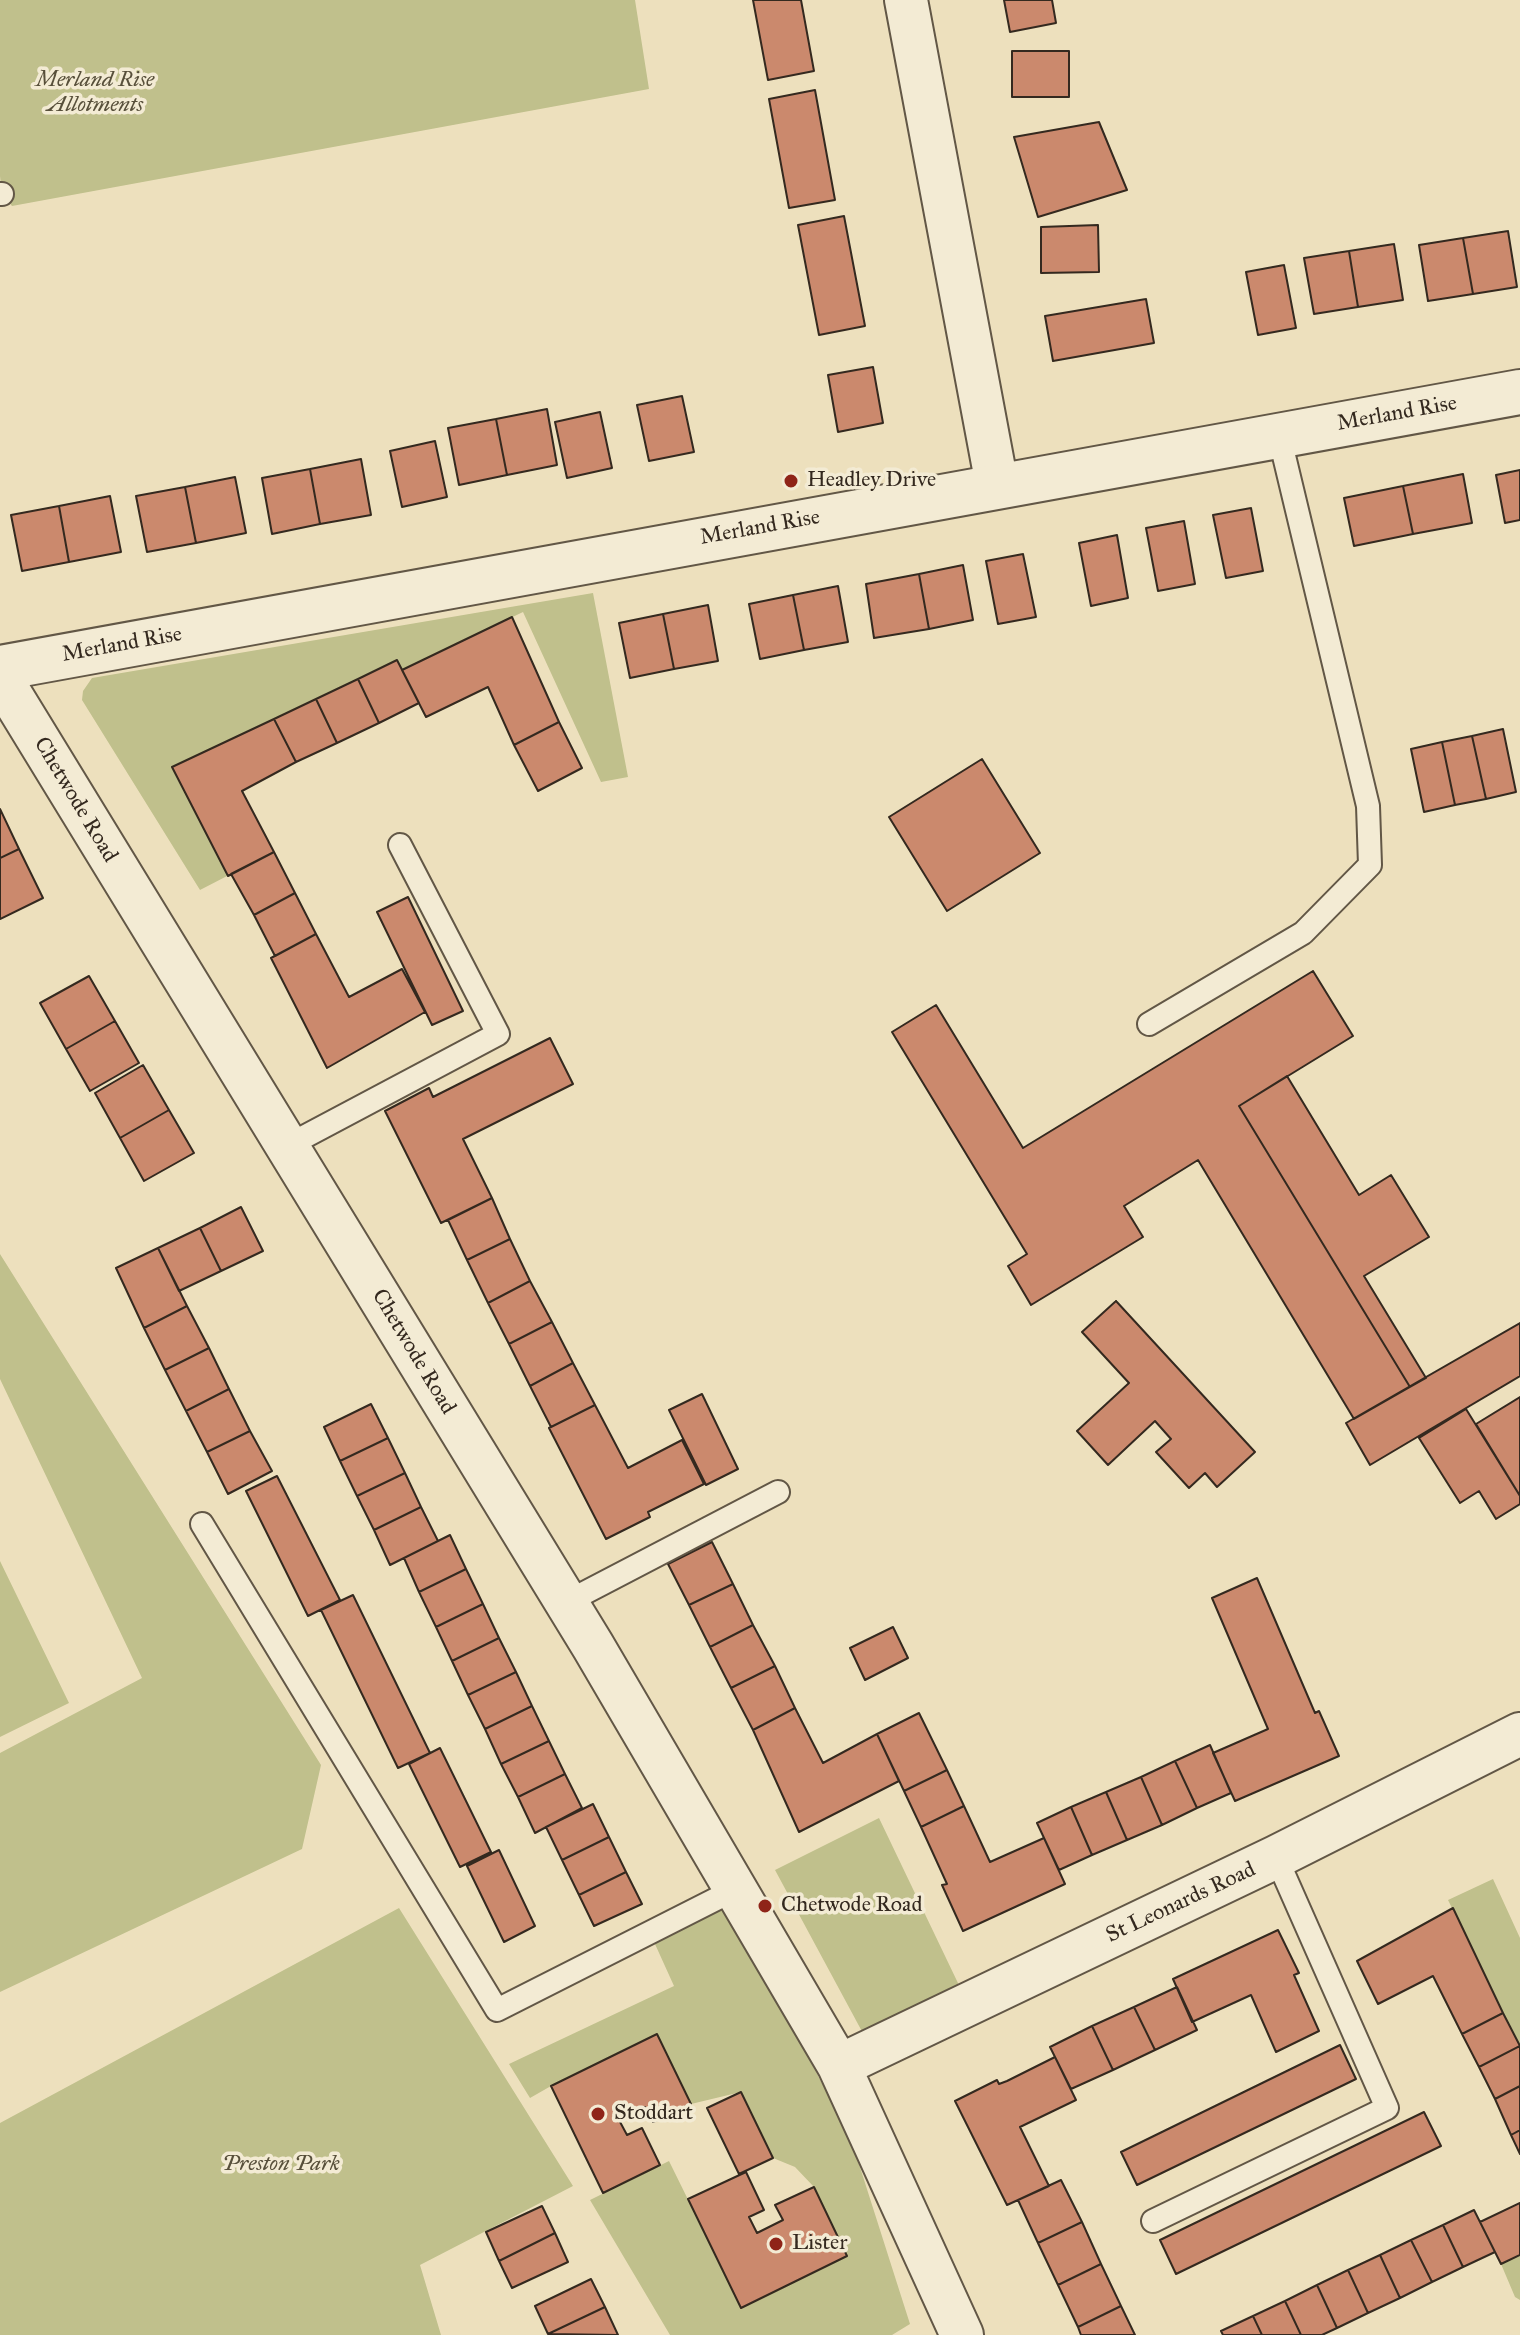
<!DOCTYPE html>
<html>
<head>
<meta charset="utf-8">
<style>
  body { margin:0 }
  canvas { display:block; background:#ede0bd }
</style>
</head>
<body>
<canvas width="1520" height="2335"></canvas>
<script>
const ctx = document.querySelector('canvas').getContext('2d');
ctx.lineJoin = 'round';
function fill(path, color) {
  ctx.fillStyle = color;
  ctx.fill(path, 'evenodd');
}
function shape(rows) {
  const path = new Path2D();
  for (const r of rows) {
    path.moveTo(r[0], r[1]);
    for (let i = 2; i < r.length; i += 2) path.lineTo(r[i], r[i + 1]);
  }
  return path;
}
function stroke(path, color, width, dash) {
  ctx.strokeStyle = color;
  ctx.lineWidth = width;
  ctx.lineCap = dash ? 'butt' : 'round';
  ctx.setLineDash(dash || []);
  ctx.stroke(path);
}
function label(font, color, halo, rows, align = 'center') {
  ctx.font = font + ' "IM FELL Great Primer",serif';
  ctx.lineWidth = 7;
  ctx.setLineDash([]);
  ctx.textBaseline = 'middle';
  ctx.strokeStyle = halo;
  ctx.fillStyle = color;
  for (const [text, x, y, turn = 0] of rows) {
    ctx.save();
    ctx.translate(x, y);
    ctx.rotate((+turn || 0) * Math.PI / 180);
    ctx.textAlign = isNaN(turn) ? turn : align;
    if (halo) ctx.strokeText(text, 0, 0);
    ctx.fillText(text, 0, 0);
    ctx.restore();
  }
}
fill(shape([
  [0,0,635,0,649,89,12,206,2,194,0,176],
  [593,593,628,777,601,782,523,612,402,670,397,660,172,767,231,874,200,890,82,700,83,691,92,678],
  [0,1254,321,1765,302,1849,0,1992,0,1753,142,1678,0,1379],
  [0,1561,69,1703,0,1737],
  [879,1818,968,2004,872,2050,775,1870],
  [1493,1879,1520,1938,1520,2046,1448,1900],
  [716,1899,803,2047,851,2139,910,2324,892,2335,670,2335,590,2200,669,2161,741,2307,847,2256,814,2187,795,2167,773,2158,741,2092,691,2104,551,2086,530,2098,509,2064,674,1986,650,1933],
  [399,1908,573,2186,420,2265,441,2335,0,2335,0,2123],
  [1520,2255,1520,2300,1515,2297,1501,2264]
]), '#c0c08c');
const building = shape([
  [753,0,801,0,814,71,768,80,753,0],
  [1004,0,1052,0,1056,23,1010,32,1004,0],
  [1012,51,1069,51,1069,97,1012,97,1012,51],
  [815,90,835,200,789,208,769,99,815,90],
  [1099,122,1127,190,1038,217,1014,137,1099,122],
  [844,216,865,326,819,335,798,225,844,216],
  [1098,225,1099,272,1041,273,1041,227,1098,225],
  [1508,231,1517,287,1473,294,1463,238,1508,231],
  [1463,238,1473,294,1428,301,1419,245,1463,238],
  [1394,244,1403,300,1358,307,1349,251,1394,244],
  [1349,251,1358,307,1314,314,1304,258,1349,251],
  [1284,265,1296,328,1258,335,1246,272,1284,265],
  [1146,299,1154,343,1053,361,1045,316,1146,299],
  [873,367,883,423,838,432,828,375,873,367],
  [682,396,694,452,649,461,637,405,682,396],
  [547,409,557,465,507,475,496,419,547,409],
  [600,412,612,468,567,478,555,422,600,412],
  [496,419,507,475,459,485,448,428,496,419],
  [435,441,447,497,402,507,390,451,435,441],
  [361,459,371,515,320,524,310,469,361,459],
  [310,469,320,524,272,534,262,478,310,469],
  [1520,470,1520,520,1505,523,1496,475,1520,470],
  [1463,474,1472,523,1413,534,1403,486,1463,474],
  [235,477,246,533,196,543,185,487,235,477],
  [1403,486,1413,534,1354,546,1344,498,1403,486],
  [185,487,196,543,147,552,136,496,185,487],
  [110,496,121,552,69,562,59,506,110,496],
  [59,506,69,562,22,571,11,515,59,506],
  [1251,508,1263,571,1226,578,1213,515,1251,508],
  [1184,521,1195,584,1158,591,1146,528,1184,521],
  [1117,535,1128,598,1091,606,1079,543,1117,535],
  [1023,554,1036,617,998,624,986,561,1023,554],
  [963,565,973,620,929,629,919,574,963,565],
  [919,574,929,629,874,638,866,584,919,574],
  [838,586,848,642,804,650,793,595,838,586],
  [793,595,804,650,760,659,749,604,793,595],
  [708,605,718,661,674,669,663,614,708,605],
  [663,614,674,669,630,678,619,623,663,614],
  [512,617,559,722,514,745,488,687,426,717,402,670,512,617],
  [397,660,419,703,379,723,358,679,397,660],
  [358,679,379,723,337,743,316,699,358,679],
  [316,699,337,743,296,762,274,719,316,699],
  [274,719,296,762,242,791,274,852,228,876,172,767,274,719],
  [559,722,582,768,538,791,514,745,559,722],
  [1503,729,1516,792,1486,799,1472,736,1503,729],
  [1472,736,1486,799,1455,805,1442,742,1472,736],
  [1442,742,1455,805,1424,812,1411,749,1442,742],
  [982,759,1040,853,947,911,889,817,982,759],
  [0,809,19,849,0,858,0,809],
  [19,849,43,898,0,919,0,858,19,849],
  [274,852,295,893,254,915,231,874,274,852],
  [295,893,316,934,275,956,254,915,295,893],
  [408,897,463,1011,432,1025,377,912,408,897],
  [316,934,349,997,402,969,425,1012,327,1068,271,958,316,934],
  [1313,971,1353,1036,1239,1106,1410,1387,1354,1419,1198,1160,1124,1206,1143,1237,1031,1305,1008,1266,1027,1254,892,1032,936,1005,1023,1148,1313,971],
  [89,976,115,1021,66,1049,40,1003,89,976],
  [115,1021,139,1063,90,1091,66,1049,115,1021],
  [550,1038,573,1084,463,1139,492,1198,441,1223,385,1111,429,1088,433,1097,550,1038],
  [143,1065,169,1110,120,1138,95,1093,143,1065],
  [1287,1076,1359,1195,1391,1175,1429,1237,1364,1276,1426,1378,1410,1387,1239,1106,1287,1076],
  [169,1110,194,1153,144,1181,120,1138,169,1110],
  [492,1198,510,1239,467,1260,448,1220,492,1198],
  [241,1207,263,1251,221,1271,200,1228,241,1207],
  [200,1228,221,1271,179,1291,158,1248,200,1228],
  [510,1239,530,1281,488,1303,467,1260,510,1239],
  [158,1248,187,1306,144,1328,116,1268,158,1248],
  [530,1281,552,1322,509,1344,488,1303,530,1281],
  [1116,1301,1255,1452,1217,1487,1205,1473,1189,1488,1156,1452,1171,1439,1155,1421,1108,1465,1077,1431,1129,1383,1082,1332,1116,1301],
  [187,1306,209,1348,165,1370,144,1328,187,1306],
  [552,1322,573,1363,530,1386,509,1344,552,1322],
  [1520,1323,1520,1376,1370,1465,1346,1423,1520,1323],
  [209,1348,229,1389,186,1411,165,1370,209,1348],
  [573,1363,595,1405,551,1427,530,1386,573,1363],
  [229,1389,250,1431,207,1452,186,1411,229,1389],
  [702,1394,738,1469,706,1485,669,1410,702,1394],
  [1520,1397,1520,1496,1476,1424,1520,1397],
  [371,1404,388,1438,340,1461,324,1427,371,1404],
  [595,1405,628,1468,682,1440,704,1484,648,1512,650,1517,606,1539,549,1428,595,1405],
  [1466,1409,1520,1496,1520,1504,1496,1519,1479,1491,1460,1503,1419,1438,1466,1409],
  [250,1431,272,1471,228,1494,207,1452,250,1431],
  [388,1438,405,1473,357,1496,340,1461,388,1438],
  [405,1473,421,1507,374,1530,357,1496,405,1473],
  [277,1476,340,1600,308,1616,246,1491,277,1476],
  [421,1507,438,1541,390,1565,374,1530,421,1507],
  [450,1535,466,1569,419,1592,404,1558,450,1535],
  [712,1542,733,1584,689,1605,668,1564,712,1542],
  [466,1569,483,1604,436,1627,419,1592,466,1569],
  [1257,1578,1315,1713,1319,1711,1339,1756,1235,1801,1213,1753,1268,1729,1212,1598,1257,1578],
  [733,1584,753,1625,710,1647,689,1605,733,1584],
  [353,1595,430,1753,398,1768,321,1610,353,1595],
  [483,1604,499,1638,452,1661,436,1627,483,1604],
  [753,1625,775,1666,731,1688,710,1647,753,1625],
  [893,1627,908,1658,865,1680,850,1648,893,1627],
  [499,1638,516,1672,468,1695,452,1661,499,1638],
  [775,1666,795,1708,753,1730,731,1688,775,1666],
  [516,1672,532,1706,485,1729,468,1695,516,1672],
  [532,1706,549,1741,501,1764,485,1729,532,1706],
  [795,1708,823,1763,877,1734,899,1781,799,1832,753,1730,795,1708],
  [919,1713,947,1770,904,1791,877,1734,919,1713],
  [549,1741,565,1774,518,1797,501,1764,549,1741],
  [1210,1745,1231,1793,1197,1808,1175,1761,1210,1745],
  [440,1748,491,1852,460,1867,409,1764,440,1748],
  [1175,1761,1197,1808,1162,1825,1141,1777,1175,1761],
  [947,1770,964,1806,921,1827,904,1791,947,1770],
  [565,1774,582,1808,535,1833,518,1797,565,1774],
  [1141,1777,1162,1825,1127,1840,1106,1792,1141,1777],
  [1106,1792,1127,1840,1092,1855,1071,1807,1106,1792],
  [593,1804,609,1837,562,1860,546,1827,593,1804],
  [964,1806,990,1862,1044,1838,1065,1884,963,1931,942,1885,947,1884,921,1827,964,1806],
  [1071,1807,1092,1855,1059,1870,1037,1823,1071,1807],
  [609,1837,626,1872,579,1895,562,1860,609,1837],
  [499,1850,535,1926,504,1942,467,1866,499,1850],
  [626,1872,642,1904,594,1926,579,1895,626,1872],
  [1453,1908,1503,2013,1462,2034,1433,1976,1378,2004,1357,1961,1453,1908],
  [1278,1930,1299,1973,1294,1975,1319,2031,1276,2052,1251,1995,1192,2022,1173,1979,1278,1930],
  [1177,1987,1197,2030,1155,2050,1134,2007,1177,1987],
  [1134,2007,1155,2050,1113,2070,1092,2026,1134,2007],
  [1503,2013,1520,2046,1479,2067,1462,2034,1503,2013],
  [1092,2026,1113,2070,1071,2089,1050,2047,1092,2026],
  [657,2034,691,2104,653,2122,645,2107,619,2120,627,2135,642,2128,660,2165,603,2193,551,2086,657,2034],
  [1340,2045,1356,2079,1137,2185,1121,2152,1340,2045],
  [1520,2046,1520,2086,1495,2099,1479,2067,1520,2046],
  [1055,2057,1076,2100,1020,2127,1049,2186,1007,2205,955,2101,997,2080,999,2084,1007,2081,1055,2057],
  [1520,2086,1520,2130,1511,2135,1495,2099,1520,2086],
  [741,2092,773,2158,739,2174,707,2108,741,2092],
  [1424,2112,1441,2146,1176,2274,1160,2240,1424,2112],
  [1520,2130,1520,2154,1511,2135,1520,2130],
  [746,2172,764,2210,749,2217,757,2233,783,2220,775,2205,814,2187,847,2256,741,2308,688,2199,746,2172],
  [1061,2180,1082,2222,1038,2243,1018,2200,1061,2180],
  [1520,2203,1520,2255,1501,2264,1480,2222,1520,2203],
  [542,2206,555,2233,499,2261,486,2232,542,2206],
  [1474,2210,1495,2252,1463,2267,1443,2225,1474,2210],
  [1082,2222,1101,2264,1058,2285,1038,2243,1082,2222],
  [1443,2225,1463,2267,1432,2282,1411,2240,1443,2225],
  [555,2233,568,2262,512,2288,499,2261,555,2233],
  [1411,2240,1432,2282,1400,2298,1380,2255,1411,2240],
  [1380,2255,1400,2298,1368,2313,1348,2270,1380,2255],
  [1101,2264,1121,2306,1078,2327,1058,2285,1101,2264],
  [1348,2270,1368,2313,1337,2328,1317,2285,1348,2270],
  [591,2279,605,2307,548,2334,535,2306,591,2279],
  [1317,2285,1337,2328,1322,2335,1301,2335,1285,2301,1317,2285],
  [1285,2301,1301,2335,1262,2335,1253,2316,1285,2301],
  [1121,2306,1135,2335,1081,2335,1078,2327,1121,2306],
  [605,2307,618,2335,548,2334,605,2307],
  [1253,2316,1262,2335,1223,2335,1221,2331,1253,2316]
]);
fill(building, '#cb896d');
stroke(building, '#34291f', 2);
const service = shape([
  [0,194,2,194],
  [1149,1024,1303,933,1370,865,1368,806,1279,435],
  [287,1146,498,1034,400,845],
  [202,1524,497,2010,734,1890],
  [567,1602,778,1492],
  [1153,2221,1387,2108,1276,1857]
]);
const minor = shape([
  [906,0,997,485],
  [0,677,593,1646,839,2066,962,2335],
  [839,2066,1276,1857,1520,1734]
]);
const tertiary = shape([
  [0,668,1520,392]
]);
stroke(service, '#625746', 26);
stroke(minor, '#625746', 46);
stroke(tertiary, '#625746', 48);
stroke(service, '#f3ebd4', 22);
stroke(minor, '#f3ebd4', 42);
stroke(tertiary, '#f3ebd4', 44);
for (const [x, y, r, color] of [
  [791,481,8,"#8f2418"],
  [765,1906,8,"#8f2418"],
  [598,2114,8,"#8f2418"],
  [776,2244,8,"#8f2418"]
]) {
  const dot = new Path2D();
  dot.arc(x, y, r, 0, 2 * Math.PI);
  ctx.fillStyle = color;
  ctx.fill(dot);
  stroke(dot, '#f3ebd4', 3);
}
label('italic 22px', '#574f3a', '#f3ebd4', [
  ["Merland Rise",95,81],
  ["Allotments",95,106],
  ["Preston Park",281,2165]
]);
label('22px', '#34291f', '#f3ebd4', [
  ["Merland Rise",1397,414,-10],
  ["Merland Rise",760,528,-10],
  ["Merland Rise",122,645,-10],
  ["Chetwode Road",75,800,59],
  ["Chetwode Road",413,1352,59],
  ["St Leonards Road",1181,1903,-25]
]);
label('22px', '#34291f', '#f3ebd4', [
  ["Headley Drive",807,481],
  ["Chetwode Road",781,1906],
  ["Stoddart",614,2114],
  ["Lister",792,2244]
], 'left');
</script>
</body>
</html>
